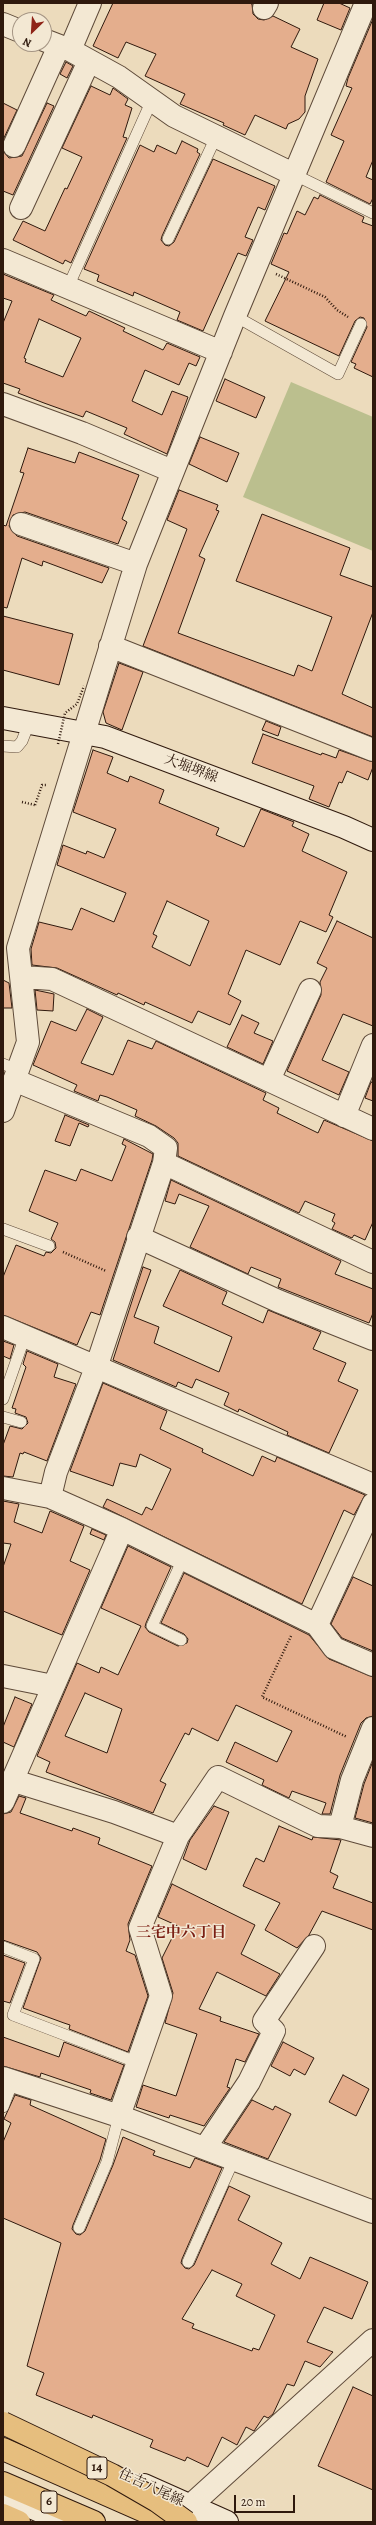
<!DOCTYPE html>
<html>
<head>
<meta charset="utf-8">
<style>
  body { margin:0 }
  #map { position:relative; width:376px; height:2525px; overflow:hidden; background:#ecdbbc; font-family:Alegreya,serif }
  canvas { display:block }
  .frame { position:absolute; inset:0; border:4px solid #2f190d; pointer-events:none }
  .north { position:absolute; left:12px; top:12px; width:40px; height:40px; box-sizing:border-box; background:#f3e8d3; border:1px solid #a59584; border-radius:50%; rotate:205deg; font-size:11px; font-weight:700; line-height:16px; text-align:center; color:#2f190d }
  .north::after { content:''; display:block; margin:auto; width:14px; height:18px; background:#8f2418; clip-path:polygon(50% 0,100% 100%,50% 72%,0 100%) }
  .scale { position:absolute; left:234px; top:2495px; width:61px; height:18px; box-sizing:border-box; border:2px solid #2f190d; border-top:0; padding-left:5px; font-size:12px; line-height:14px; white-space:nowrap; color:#2f190d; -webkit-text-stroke:3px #f3e8d3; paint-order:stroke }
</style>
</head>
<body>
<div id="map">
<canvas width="376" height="2525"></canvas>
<div class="frame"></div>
<div class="north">N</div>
<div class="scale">20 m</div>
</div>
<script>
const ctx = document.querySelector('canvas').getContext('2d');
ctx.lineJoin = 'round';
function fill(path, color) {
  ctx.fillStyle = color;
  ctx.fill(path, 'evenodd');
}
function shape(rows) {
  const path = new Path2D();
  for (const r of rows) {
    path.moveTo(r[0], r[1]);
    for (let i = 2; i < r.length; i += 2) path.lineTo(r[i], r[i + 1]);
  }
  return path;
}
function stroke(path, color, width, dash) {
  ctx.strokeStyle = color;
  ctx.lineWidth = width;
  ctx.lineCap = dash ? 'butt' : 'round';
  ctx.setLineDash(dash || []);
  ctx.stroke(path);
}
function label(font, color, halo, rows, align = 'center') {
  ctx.font = font + ' Alegreya,"Noto Serif JP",serif';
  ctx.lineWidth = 3;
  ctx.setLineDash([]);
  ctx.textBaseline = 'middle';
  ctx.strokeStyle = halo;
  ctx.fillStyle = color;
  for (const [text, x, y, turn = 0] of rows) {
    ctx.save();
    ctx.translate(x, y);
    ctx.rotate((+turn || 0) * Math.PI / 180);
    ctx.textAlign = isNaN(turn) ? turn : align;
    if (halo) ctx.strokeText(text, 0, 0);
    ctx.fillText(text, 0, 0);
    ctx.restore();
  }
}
fill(shape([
  [291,382,373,417,373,551,243,497]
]), '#bbbf8e');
const building = shape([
  [113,3,249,3,252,4,253,14,258,19,264,20,273,16,300,29,291,47,318,59,305,96,305,112,299,119,288,124,286,129,255,115,245,135,223,125,224,123,180,104,185,94,145,76,156,54,126,42,118,58,93,46,113,3],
  [324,3,339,3,350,8,341,30,317,20,324,3],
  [373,19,373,160,366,177,373,180,373,198,370,204,326,182,344,141,331,135,352,88,346,86,348,78,373,19],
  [66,62,73,66,67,78,60,74,66,62],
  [91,86,110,95,113,88,128,99,125,105,132,108,123,137,127,138,71,263,65,260,63,264,13,240,23,221,45,231,65,188,67,189,82,157,62,148,91,86],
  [3,103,17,110,3,140,3,103],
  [47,103,54,106,13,195,3,191,3,151,9,158,22,156,47,103],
  [182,141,198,149,197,152,200,154,162,236,161,240,165,245,169,246,174,242,213,159,275,186,265,210,258,207,245,237,253,240,246,256,238,253,203,331,177,320,180,312,134,292,133,296,97,281,99,275,84,269,140,145,154,152,157,145,176,154,182,141],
  [320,195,364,217,362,222,373,226,373,377,354,368,356,364,351,362,367,327,364,318,360,317,355,321,339,356,265,321,289,272,271,264,284,233,287,234,297,211,305,215,314,197,318,199,320,195],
  [3,274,54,295,51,300,86,316,89,311,125,328,123,331,163,350,167,343,200,357,196,366,189,363,179,385,145,370,132,401,162,415,172,391,188,397,167,454,124,434,127,428,86,411,83,417,44,403,18,393,20,389,3,383,3,323,12,301,3,298,3,274],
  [39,319,81,338,63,377,25,362,26,359,24,358,39,319],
  [225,379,265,397,256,418,216,401,225,379],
  [200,437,239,453,227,482,189,464,200,437],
  [28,448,75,463,79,452,139,475,122,519,127,522,118,544,25,512,13,515,9,526,17,536,109,568,102,583,43,561,42,566,22,558,7,608,3,607,3,525,6,526,24,473,20,472,28,448],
  [179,490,218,505,216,510,219,511,199,556,205,559,178,633,294,676,298,665,312,671,332,617,236,581,262,514,350,548,340,575,373,587,373,612,342,694,373,708,373,737,143,646,187,529,167,520,179,490],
  [3,616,73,634,59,685,3,670,3,616],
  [119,663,143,672,122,730,106,723,103,712,119,663],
  [266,721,281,727,278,736,262,730,266,721],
  [263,734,321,755,322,753,336,758,339,750,373,762,373,767,368,780,347,771,342,783,339,782,329,807,309,799,314,786,252,763,263,734],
  [93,750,113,757,107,773,128,782,130,776,164,790,159,803,219,828,216,835,244,847,261,809,294,822,292,826,309,834,302,851,347,872,329,915,333,917,326,932,300,921,280,965,246,950,228,994,241,1001,230,1025,198,1011,192,1023,145,1002,144,1005,118,993,117,995,57,968,32,965,31,949,39,922,72,930,81,908,114,922,126,893,57,865,63,845,86,854,87,851,104,858,116,829,73,812,93,750],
  [167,901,209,921,190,966,152,947,157,936,153,934,167,901],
  [337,921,373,938,373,1026,343,1014,322,1060,349,1072,339,1095,287,1071,321,995,320,982,327,968,317,963,337,921],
  [3,980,9,983,12,1008,3,1008,3,980],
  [35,990,54,994,53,1011,37,1010,35,990],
  [87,1009,103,1017,81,1063,113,1075,128,1040,152,1049,156,1041,266,1093,263,1100,279,1108,277,1113,318,1133,324,1120,373,1141,373,1222,365,1240,354,1235,352,1238,332,1229,335,1223,332,1221,335,1214,305,1201,299,1213,178,1156,178,1143,174,1138,156,1126,135,1116,137,1110,107,1097,100,1095,98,1101,74,1091,77,1085,33,1065,51,1021,76,1031,87,1009],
  [242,1015,259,1023,254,1033,273,1041,263,1064,227,1047,242,1015],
  [371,1082,373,1083,373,1101,365,1098,371,1082],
  [65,1115,89,1125,88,1127,79,1123,70,1146,55,1141,65,1115],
  [124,1139,153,1154,152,1160,100,1315,91,1312,77,1345,3,1315,3,1277,16,1245,44,1256,46,1252,51,1253,56,1248,55,1242,51,1239,58,1223,29,1211,45,1170,76,1181,81,1169,112,1181,126,1146,122,1144,124,1139],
  [171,1180,341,1261,335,1274,373,1289,373,1313,369,1323,278,1287,281,1279,251,1267,248,1274,190,1247,209,1206,179,1194,175,1204,165,1201,171,1180],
  [143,1267,151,1270,134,1317,159,1327,154,1343,219,1372,232,1337,163,1306,180,1270,227,1292,222,1304,263,1323,268,1310,321,1332,313,1349,346,1363,338,1381,358,1390,329,1453,287,1435,288,1432,239,1409,238,1412,224,1405,229,1393,196,1379,192,1388,178,1382,176,1387,113,1360,143,1267],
  [3,1341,14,1345,10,1359,3,1356,3,1341],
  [27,1351,58,1364,54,1377,76,1384,47,1461,24,1452,23,1454,20,1453,13,1477,3,1476,3,1445,10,1426,22,1429,28,1423,26,1417,15,1413,16,1409,12,1408,26,1367,23,1364,27,1351],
  [103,1383,167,1411,160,1429,203,1449,202,1452,253,1476,262,1456,275,1462,277,1457,365,1495,354,1515,344,1510,302,1604,103,1507,107,1499,142,1515,146,1507,152,1510,171,1469,140,1454,136,1467,120,1463,113,1486,70,1471,103,1383],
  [3,1501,19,1504,14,1522,42,1533,50,1511,84,1526,70,1561,90,1570,62,1635,3,1611,3,1567,11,1544,3,1543,3,1501],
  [92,1529,106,1535,104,1540,90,1534,92,1529],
  [128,1546,171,1567,146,1623,145,1627,149,1632,178,1646,187,1643,188,1639,184,1634,161,1623,184,1573,309,1635,329,1659,373,1677,373,1716,366,1718,361,1723,340,1775,330,1814,322,1814,326,1803,292,1791,289,1798,262,1785,264,1780,226,1762,235,1742,277,1762,292,1731,236,1705,218,1741,192,1728,189,1735,185,1733,160,1781,166,1784,153,1813,46,1772,50,1762,37,1756,77,1663,99,1673,101,1667,118,1675,141,1626,101,1608,128,1546],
  [85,1693,122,1709,107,1753,65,1736,85,1693],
  [353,1577,373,1586,373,1651,342,1638,331,1624,353,1577],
  [15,1697,32,1704,14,1747,3,1742,3,1727,15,1697],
  [373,1761,373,1823,355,1818,364,1784,373,1761],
  [19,1796,26,1798,20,1813,72,1831,73,1828,100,1838,98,1844,152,1866,128,1924,130,1940,126,1951,135,1955,148,1996,128,2052,69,2029,70,2025,64,2023,23,2008,41,1958,37,1952,3,1940,3,1814,11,1812,19,1796],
  [214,1806,229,1812,206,1870,183,1859,190,1840,214,1806],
  [279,1826,312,1840,313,1837,341,1840,330,1872,338,1876,333,1888,373,1903,373,1930,322,1911,309,1935,297,1948,265,1930,280,1903,243,1886,256,1858,264,1862,279,1826],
  [172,1884,255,1925,241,1954,280,1974,266,1996,217,1972,199,2009,221,2017,220,2021,259,2034,245,2062,236,2059,227,2087,230,2088,204,2126,170,2115,169,2118,136,2107,143,2085,176,2096,197,2034,165,2023,173,1993,162,1958,178,1926,158,1917,172,1884],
  [3,1955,25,1963,10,2003,3,2001,3,1955],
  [3,2037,59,2057,64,2042,124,2065,111,2100,90,2093,91,2090,41,2073,40,2077,3,2066,3,2037],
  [283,2042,314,2058,305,2075,294,2069,290,2076,271,2066,283,2042],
  [343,2075,369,2089,356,2116,329,2102,343,2075],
  [15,2095,31,2100,30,2105,106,2139,100,2160,73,2225,72,2229,76,2234,80,2235,85,2231,113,2165,123,2137,155,2151,153,2155,190,2168,195,2158,222,2168,182,2259,181,2263,185,2268,189,2269,194,2265,229,2186,250,2196,238,2220,282,2243,271,2264,300,2279,310,2257,368,2282,352,2319,324,2307,307,2342,333,2352,320,2367,305,2361,294,2386,287,2384,273,2414,268,2418,264,2416,254,2431,246,2427,237,2445,222,2437,208,2467,187,2457,185,2461,150,2447,153,2440,93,2415,92,2418,36,2395,44,2373,27,2366,61,2243,3,2218,3,2142,11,2123,4,2119,15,2095],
  [212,2270,242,2284,236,2296,275,2315,259,2350,253,2348,252,2351,192,2328,194,2324,182,2319,212,2270],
  [252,2100,273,2110,275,2106,291,2114,268,2159,224,2142,252,2100],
  [353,2387,373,2396,373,2490,318,2466,353,2387]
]);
fill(building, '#e4ae8d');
stroke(building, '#2f190d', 1);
const service = shape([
  [295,175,373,213],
  [168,239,216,137],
  [68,287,152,100],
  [235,316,338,374,361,324],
  [3,746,17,747,22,741,29,723],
  [3,1064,18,1070],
  [3,1229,49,1246],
  [3,1399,25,1336],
  [3,1417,21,1422],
  [181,1640,152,1626,183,1559],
  [3,1947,34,1959,13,2015,136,2062],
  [3,2107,13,2081],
  [79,2228,107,2162,119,2116],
  [188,2262,234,2159]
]);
const minor = shape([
  [264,8,267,3],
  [3,24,20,31],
  [44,40,70,50,119,77,174,116,295,175],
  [70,50,90,3],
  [14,146,59,46],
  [21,208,89,61],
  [3,260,221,352],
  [3,404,82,433,172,471],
  [21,524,136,564],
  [110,646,373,750],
  [23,977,52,979,373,1129],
  [14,1080,149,1136,166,1148,164,1163,97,1365,56,1472,50,1497],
  [269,1080,310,990],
  [3,1111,28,1042,18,948,136,564,235,316,366,3],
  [344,1116,373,1045],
  [164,1163,373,1262],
  [138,1237,278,1301,373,1339],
  [3,1327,373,1485],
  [3,1488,50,1497,122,1529,317,1625,334,1648,373,1665],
  [317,1625,373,1504],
  [3,1676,53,1686],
  [11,1780,114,1812,178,1836],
  [3,1802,122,1529],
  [340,1827,352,1780,373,1728],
  [3,2078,119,2116,373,2212],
  [119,2116,161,1996,140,1928,178,1836,218,1777,318,1826,340,1827,373,1836],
  [205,2148,249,2082,274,2031,264,2021,314,1946]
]);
const tertiary = shape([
  [190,2506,373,2340]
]);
const secondary = shape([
  [3,718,105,737,344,827,373,840],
  [144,2485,227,2522],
  [3,2495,65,2522]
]);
const motorway = shape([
  [3,2449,169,2522],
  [3,2483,94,2522],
  [3,2515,19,2522]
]);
stroke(service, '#5e4a39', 12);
stroke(minor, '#5e4a39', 24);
stroke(tertiary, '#5e4a39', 24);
stroke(secondary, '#2f190d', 24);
stroke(motorway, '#2f190d', 24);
stroke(shape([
  [276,274,325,297,337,310,348,317],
  [22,802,35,805],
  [35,805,42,785,47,785],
  [63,1252,106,1271],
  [291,1636,262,1697,347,1737]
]), '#2f190d', 2.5, [1, 2]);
stroke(service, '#f3e8d3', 11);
stroke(minor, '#f3e8d3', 22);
stroke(tertiary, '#f3e8d3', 22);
stroke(secondary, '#f3e8d3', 22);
stroke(motorway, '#e6be7e', 22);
const motorwayBridge = shape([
  [3,2423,112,2475,157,2501,186,2522]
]);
stroke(motorwayBridge, '#2f190d', 24, []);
stroke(shape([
  [58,744,65,713,77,704,84,686]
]), '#2f190d', 2.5, [1, 2]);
stroke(motorwayBridge, '#e6be7e', 22);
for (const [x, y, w] of [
  [97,2468,20],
  [49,2502,16]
]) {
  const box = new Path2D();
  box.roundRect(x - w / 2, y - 11, w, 22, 3);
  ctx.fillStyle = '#f3e8d3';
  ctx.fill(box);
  stroke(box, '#2f190d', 1);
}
label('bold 13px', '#2f190d', null, [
  ["14",97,2468],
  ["6",49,2502]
]);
label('14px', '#2f190d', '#f3e8d3', [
  ["大堀堺線",191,769,21],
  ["住吉八尾線",151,2488,25]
]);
label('bold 15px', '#7a1f14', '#f3e8d3', [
  ["三宅中六丁目",181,1933]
]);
</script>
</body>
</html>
